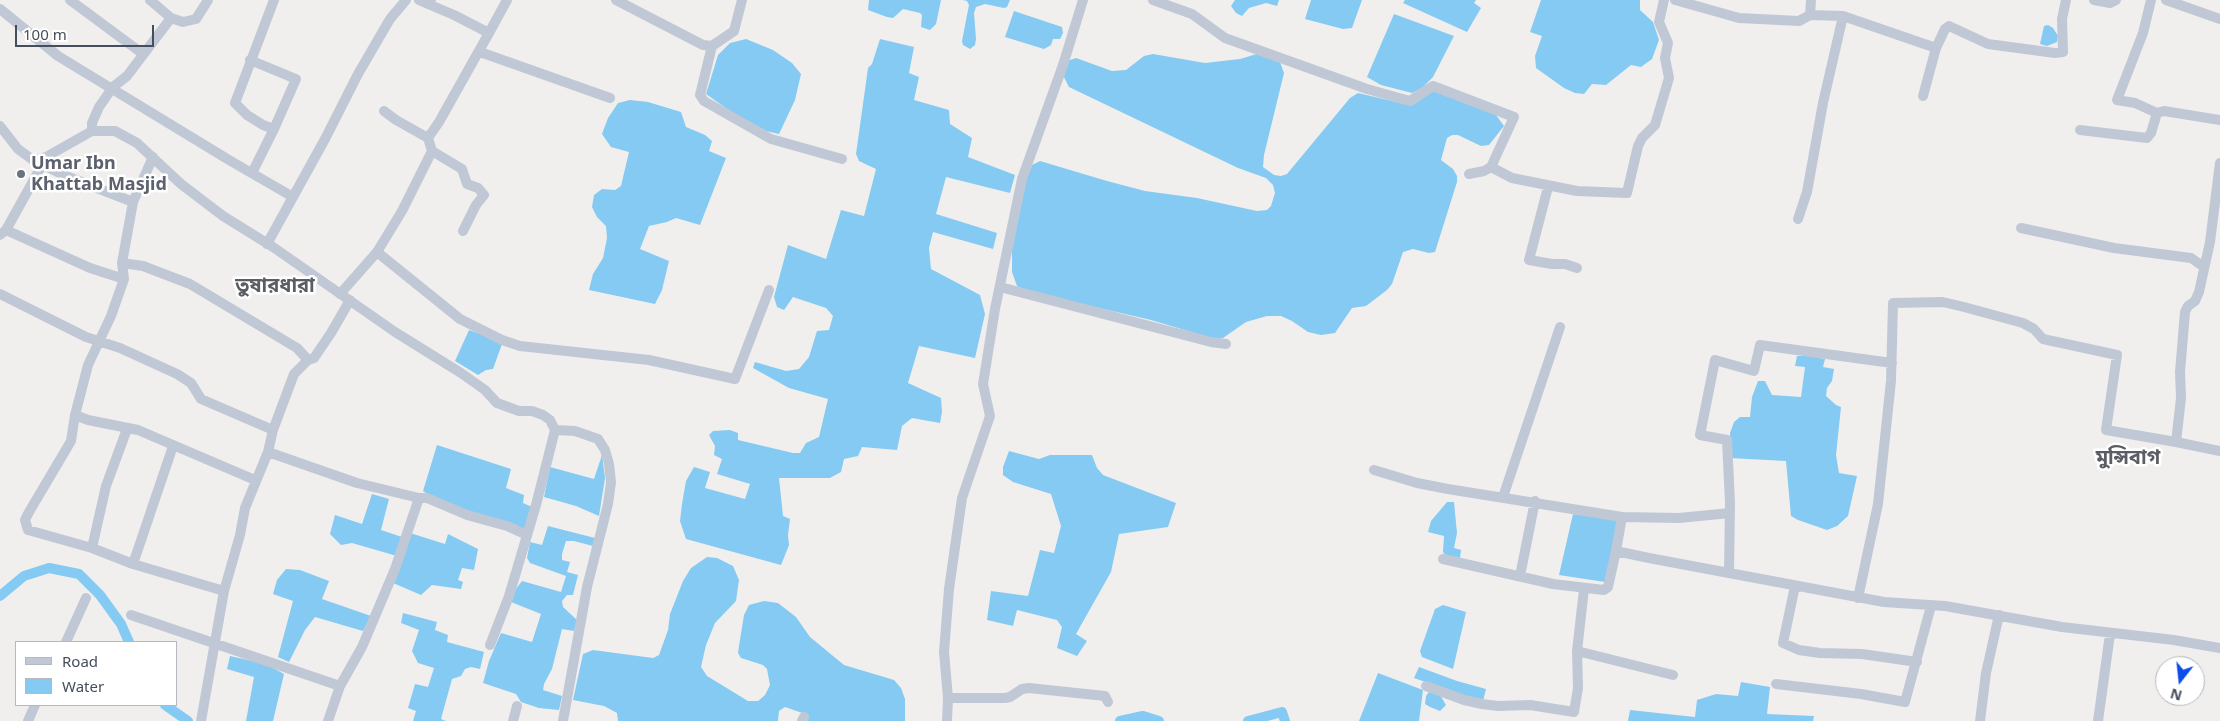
<!DOCTYPE html>
<html>
<head>
<meta charset="utf-8">
<style>
  body { margin:0 }
  #map { position:relative; width:2220px; height:721px; overflow:hidden; background:#f1efee; font-family:"Noto Sans",sans-serif }
  canvas { display:block }
  .legend { position:absolute; left:15px; top:641px; width:162px; height:65px; box-sizing:border-box; background:#fff; border:1px solid #b5b8be; margin:0; padding:6px 9px; list-style:none; font-size:15px; color:#454e5d }
  .legend li { display:flex; align-items:center; gap:10px; height:25px }
  .legend b { width:25px; border:1px solid #b5b8be }
  .north { position:absolute; left:2155px; top:656px; width:50px; height:50px; box-sizing:border-box; background:#fff; border:1px solid #b5b8be; border-radius:50%; rotate:196deg; font-size:14px; font-weight:700; line-height:20px; text-align:center; color:#454e5d }
  .north::after { content:''; display:block; margin:auto; width:18px; height:22px; background:#0c4ced; clip-path:polygon(50% 0,100% 100%,50% 72%,0 100%) }
  .scale { position:absolute; left:15px; top:25px; width:139px; height:22px; box-sizing:border-box; border:2px solid #454e5d; border-top:0; padding-left:6px; font-size:15px; line-height:18px; white-space:nowrap; color:#454e5d; -webkit-text-stroke:4px #fff; paint-order:stroke }
</style>
</head>
<body>
<div id="map">
<canvas width="2220" height="721"></canvas>
<ul class="legend">
<li><b style="height:6px;background:#c1c8d5"></b>Road</li>
<li><b style="height:14px;background:#84caf2"></b>Water</li>
</ul>
<div class="north">N</div>
<div class="scale">100 m</div>
</div>
<script>
const ctx = document.querySelector('canvas').getContext('2d');
ctx.lineJoin = 'round';
function fill(path, color) {
  ctx.fillStyle = color;
  ctx.fill(path, 'evenodd');
}
function shape(rows) {
  const path = new Path2D();
  for (const r of rows) {
    path.moveTo(r[0], r[1]);
    for (let i = 2; i < r.length; i += 2) path.lineTo(r[i], r[i + 1]);
  }
  return path;
}
function stroke(path, color, width, dash) {
  ctx.strokeStyle = color;
  ctx.lineWidth = width;
  ctx.lineCap = dash ? 'butt' : 'round';
  ctx.setLineDash(dash || []);
  ctx.stroke(path);
}
function label(font, color, halo, rows, align = 'center') {
  ctx.font = font + ' "Noto Sans","Noto Sans Bengali",sans-serif';
  ctx.lineWidth = 5;
  ctx.setLineDash([]);
  ctx.textBaseline = 'middle';
  ctx.strokeStyle = halo;
  ctx.fillStyle = color;
  for (const [text, x, y, turn = 0] of rows) {
    ctx.save();
    ctx.translate(x, y);
    ctx.rotate((+turn || 0) * Math.PI / 180);
    ctx.textAlign = isNaN(turn) ? turn : align;
    if (halo) ctx.strokeText(text, 0, 0);
    ctx.fillText(text, 0, 0);
    ctx.restore();
  }
}
fill(shape([
  [869,0,941,0,936,24,930,30,921,27,922,15,920,13,903,9,893,18,887,17,868,10],
  [963,0,1010,0,1007,7,1004,8,985,4,976,7,974,13,976,39,975,45,970,49,963,45,962,41,969,5,967,1],
  [1235,0,1279,0,1277,6,1266,3,1249,8,1242,16,1236,13,1231,6],
  [1311,0,1362,0,1352,28,1343,29,1305,19],
  [1405,0,1476,0,1474,3,1481,8,1467,32,1403,3],
  [1541,0,1640,0,1640,10,1653,22,1659,40,1652,59,1641,67,1631,65,1606,85,1592,84,1584,94,1575,93,1564,88,1536,68,1535,56,1542,36,1530,32],
  [1014,11,1062,27,1063,33,1060,39,1053,39,1051,45,1044,49,1005,37],
  [1394,14,1454,36,1433,77,1421,89,1412,93,1381,85,1367,77],
  [2048,25,2053,28,2058,36,2057,42,2047,46,2040,44,2044,26],
  [746,39,773,50,792,63,801,74,795,100,779,134,766,131,730,111,706,94,718,55,730,43],
  [880,39,914,47,909,73,919,77,914,100,949,110,950,124,972,138,968,157,1015,175,1010,193,946,177,936,214,997,233,993,249,933,232,929,248,931,269,980,295,985,314,975,358,919,346,908,383,941,398,942,412,940,423,912,418,902,426,897,450,862,447,858,456,844,459,841,472,830,478,779,478,783,516,790,519,788,535,789,545,781,565,686,539,680,521,682,504,686,481,694,467,710,472,705,488,745,499,750,484,717,474,722,459,714,455,715,446,709,435,713,431,730,430,738,433,738,440,793,453,800,453,806,443,819,437,828,399,789,388,753,368,755,362,786,371,799,369,809,357,817,331,829,330,833,316,826,308,793,297,784,310,777,307,774,297,788,245,826,259,841,210,864,216,876,169,859,161,856,154,868,68,872,64],
  [1260,53,1280,62,1284,73,1264,155,1263,167,1274,175,1281,176,1287,174,1350,98,1358,93,1405,104,1430,91,1441,92,1496,115,1504,126,1489,145,1481,146,1458,135,1452,135,1447,138,1441,160,1453,169,1457,176,1457,182,1435,252,1429,253,1413,249,1403,252,1392,284,1387,290,1366,306,1352,308,1335,333,1321,335,1308,332,1292,321,1281,316,1267,316,1246,322,1223,338,1215,339,1151,320,1026,291,1017,286,1012,272,1012,248,1026,175,1032,165,1040,161,1107,181,1145,191,1197,198,1257,211,1267,210,1271,206,1275,193,1273,185,1266,178,1238,168,1069,87,1063,75,1067,61,1076,58,1112,71,1126,70,1144,56,1153,54,1205,63,1240,59],
  [630,100,648,102,681,112,686,127,705,135,712,141,709,151,726,158,700,225,676,218,667,222,649,226,640,249,669,261,662,290,655,304,589,290,593,274,603,258,607,238,606,226,597,217,592,207,594,195,602,189,615,190,621,186,629,152,611,147,602,134,608,118,618,103],
  [469,330,491,338,502,344,493,369,486,370,478,375,455,361],
  [1797,356,1810,356,1825,359,1823,367,1834,369,1832,381,1827,388,1826,396,1836,405,1841,407,1836,455,1839,473,1857,476,1848,516,1837,526,1827,530,1798,520,1791,516,1786,461,1730,458,1730,433,1734,422,1740,417,1750,417,1752,397,1758,381,1765,381,1772,395,1801,397,1805,367,1795,366],
  [437,445,511,469,506,488,524,495,523,503,532,507,525,530,435,499,423,491],
  [1009,451,1039,459,1050,455,1092,455,1097,468,1103,475,1176,503,1168,527,1119,534,1111,572,1076,634,1087,641,1077,656,1057,648,1062,627,1057,620,1017,610,1013,626,987,620,991,591,1028,596,1040,550,1054,553,1061,526,1051,494,1013,482,1003,475,1003,467],
  [602,455,605,478,599,516,576,506,544,497,550,467,594,479],
  [372,494,389,499,381,530,402,537,397,556,352,543,341,545,330,534,335,515,362,524],
  [1447,502,1454,502,1457,533,1454,548,1461,550,1460,558,1446,556,1443,552,1444,536,1428,532,1431,521],
  [1573,514,1618,520,1605,582,1559,575],
  [548,526,595,538,593,546,574,541,566,541,562,554,562,560,570,562,567,572,578,575,573,595,567,595,562,601,563,607,577,620,574,631,562,629,552,669,544,684,543,690,562,696,559,710,539,708,521,702,516,694,483,683,489,661,501,633,532,642,541,614,511,602,516,589,522,581,561,592,566,576,530,563,527,558,530,542,542,545],
  [410,533,445,544,448,534,478,549,474,570,462,568,458,580,463,582,461,589,432,585,421,595,393,583],
  [707,557,717,558,733,566,739,580,736,601,715,623,706,645,701,667,707,676,748,701,758,701,765,695,770,685,767,669,763,665,741,658,738,653,739,646,744,615,749,605,764,601,778,603,796,617,810,637,844,665,894,680,901,688,905,699,905,721,806,721,808,715,785,707,779,711,778,721,618,721,617,713,604,706,573,700,583,654,593,650,653,658,659,655,668,630,670,614,683,581,691,568],
  [286,569,300,570,329,581,322,599,371,616,363,631,315,617,305,630,289,662,278,657,293,601,273,594,277,580],
  [1443,605,1466,612,1453,669,1422,657,1420,651,1435,609],
  [403,613,437,622,435,630,448,635,447,642,484,652,480,669,471,667,465,669,461,676,452,679,441,719,446,721,413,721,416,711,408,708,415,684,428,687,434,668,418,663,412,651,419,630,401,623],
  [230,656,266,664,284,674,273,721,246,721,254,677,227,669],
  [1419,667,1457,681,1486,689,1483,701,1471,698,1414,678],
  [1378,673,1423,690,1419,721,1359,721],
  [1741,682,1770,687,1767,714,1814,716,1813,721,1628,721,1630,710,1695,717,1697,700,1716,694,1738,696],
  [1429,692,1436,692,1440,695,1446,705,1440,711,1430,707,1425,704,1426,696]
]), '#84caf2');
stroke(shape([
  [0,596,24,576,49,568,79,574,100,595,121,624,129,642],
  [165,705,188,721],
  [1120,721,1143,716,1159,721],
  [1248,721,1282,712,1285,721]
]), '#84caf2', 10);
stroke(shape([
  [70,0,143,54],
  [150,0,171,18],
  [419,0,428,4,431,0],
  [616,0,703,45,712,46,734,31,742,0],
  [1153,0,1192,14,1225,38,1367,89,1410,101,1433,86,1514,117,1491,167,1512,178,1577,191,1627,193,1638,146,1642,138,1655,125,1669,78,1665,58,1668,43,1659,22,1664,0],
  [1675,0,1739,18,1799,21,1810,15,1843,16,1936,48,1945,29,1949,26,1988,44,2055,53,2063,52,2062,19,2066,0],
  [2094,0,2110,3,2116,0],
  [2151,0,2143,33,2117,100,2135,103,2157,113],
  [2166,0,2220,19],
  [0,9,58,56,229,160,293,197],
  [1810,15,1811,0],
  [489,33,507,0],
  [712,46,700,95,704,101,771,139,842,159],
  [480,52,610,98],
  [250,60,296,79,274,129],
  [1923,96,1936,48],
  [384,111,396,120,428,138],
  [0,126,18,149,33,160,46,157,92,131,115,131,137,143,181,184,223,216,273,247,395,332,461,373,485,390,497,403,519,411,532,411,543,415,550,420,555,430,536,505,509,596,490,645],
  [2080,130,2147,138,2151,133,2157,113,2164,111,2220,120],
  [92,131,92,123,99,107,113,87,127,76,171,18,183,22,196,19,208,0],
  [432,151,462,169,467,184,478,188,484,195,476,205,463,231],
  [33,160,66,176,133,202,122,263],
  [2220,163,2210,242,2199,292,2195,301,2188,306,2185,312,2180,372,2181,398,2176,442,2220,451],
  [252,173,274,129,263,125,247,115,235,103,274,0],
  [1469,174,1484,171,1491,167],
  [1548,187,1529,260,1552,264,1565,264,1577,268],
  [133,202,153,157],
  [1798,219,1807,192,1823,103,1843,16],
  [2021,228,2114,248,2191,258,2204,267],
  [6,230,46,158],
  [0,235,6,230,90,268,124,279],
  [267,244,325,139,358,74,390,19,406,0],
  [377,252,460,319,502,340,520,346,649,360,735,379,769,290],
  [1000,287,1211,342,1226,344],
  [0,294,86,337,120,348,177,374,191,383,201,399,273,430,294,374,308,360,314,358,331,333,350,300],
  [340,294,377,252,402,211,432,151,428,138,439,122,489,33,454,15,428,4],
  [75,415,71,441,29,512,25,520,28,530,92,548,133,564,224,591],
  [555,430,575,431,598,439,605,450,609,464,611,482,608,504,587,587,563,721],
  [268,452,357,483,419,498],
  [1374,470,1417,483,1448,489,1622,517,1616,551,1649,558,1884,602,1945,606,2062,627,2174,640,2220,648],
  [255,480,138,430,88,420,75,415,88,365,111,316,124,279,122,263,143,266,190,284,297,348,308,360],
  [1503,497,1560,327],
  [1622,517,1679,518,1730,513],
  [92,548,106,486,127,429],
  [1443,559,1553,584,1604,590,1608,587,1616,551],
  [133,564,173,446],
  [1729,573,1730,503,1727,440,1700,435,1715,360,1754,371,1760,345,1892,363],
  [1520,576,1535,501],
  [1795,586,1783,643,1799,650,1820,653,1862,654,1917,662],
  [1858,598,1878,504,1891,381,1893,303,1943,302,1964,307,2023,323,2034,329,2043,339,2117,355,2106,430,2176,442],
  [131,615,340,686],
  [66,642,86,598],
  [1577,651,1673,675],
  [1776,684,1861,694,1905,702,1931,606],
  [1426,686,1464,700,1482,704,1498,706,1530,705,1574,712,1578,688,1577,651,1584,589],
  [948,698,1005,698,1010,697,1022,689,1029,688,1105,696,1108,702],
  [28,721,35,705],
  [201,721,224,591,240,535,245,508,268,452,273,430],
  [328,721,340,686,362,647,395,569,419,498,427,498,467,515,507,526,527,535],
  [513,721,517,706],
  [802,721,804,717],
  [947,721,948,698,944,652,949,589,962,498,990,416,983,384,995,309,1022,179,1063,65,1083,0],
  [1980,721,1986,673,1999,615],
  [2098,721,2110,634]
]), '#c1c8d5', 10);
for (const [x, y, r, color] of [
  [21,174,5,"#6b7280"]
]) {
  const dot = new Path2D();
  dot.arc(x, y, r, 0, 2 * Math.PI);
  ctx.fillStyle = color;
  ctx.fill(dot);
  stroke(dot, '#fff', 2);
}
label('bold 18px', '#5b616d', '#fff', [
  ["Umar Ibn",31,164],
  ["Khattab Masjid",31,185]
], 'left');
label('bold 20px', '#5b5d64', '#fff', [
  ["তুষারধারা",275,286],
  ["মুন্সিবাগ",2128,458]
]);
</script>
</body>
</html>
